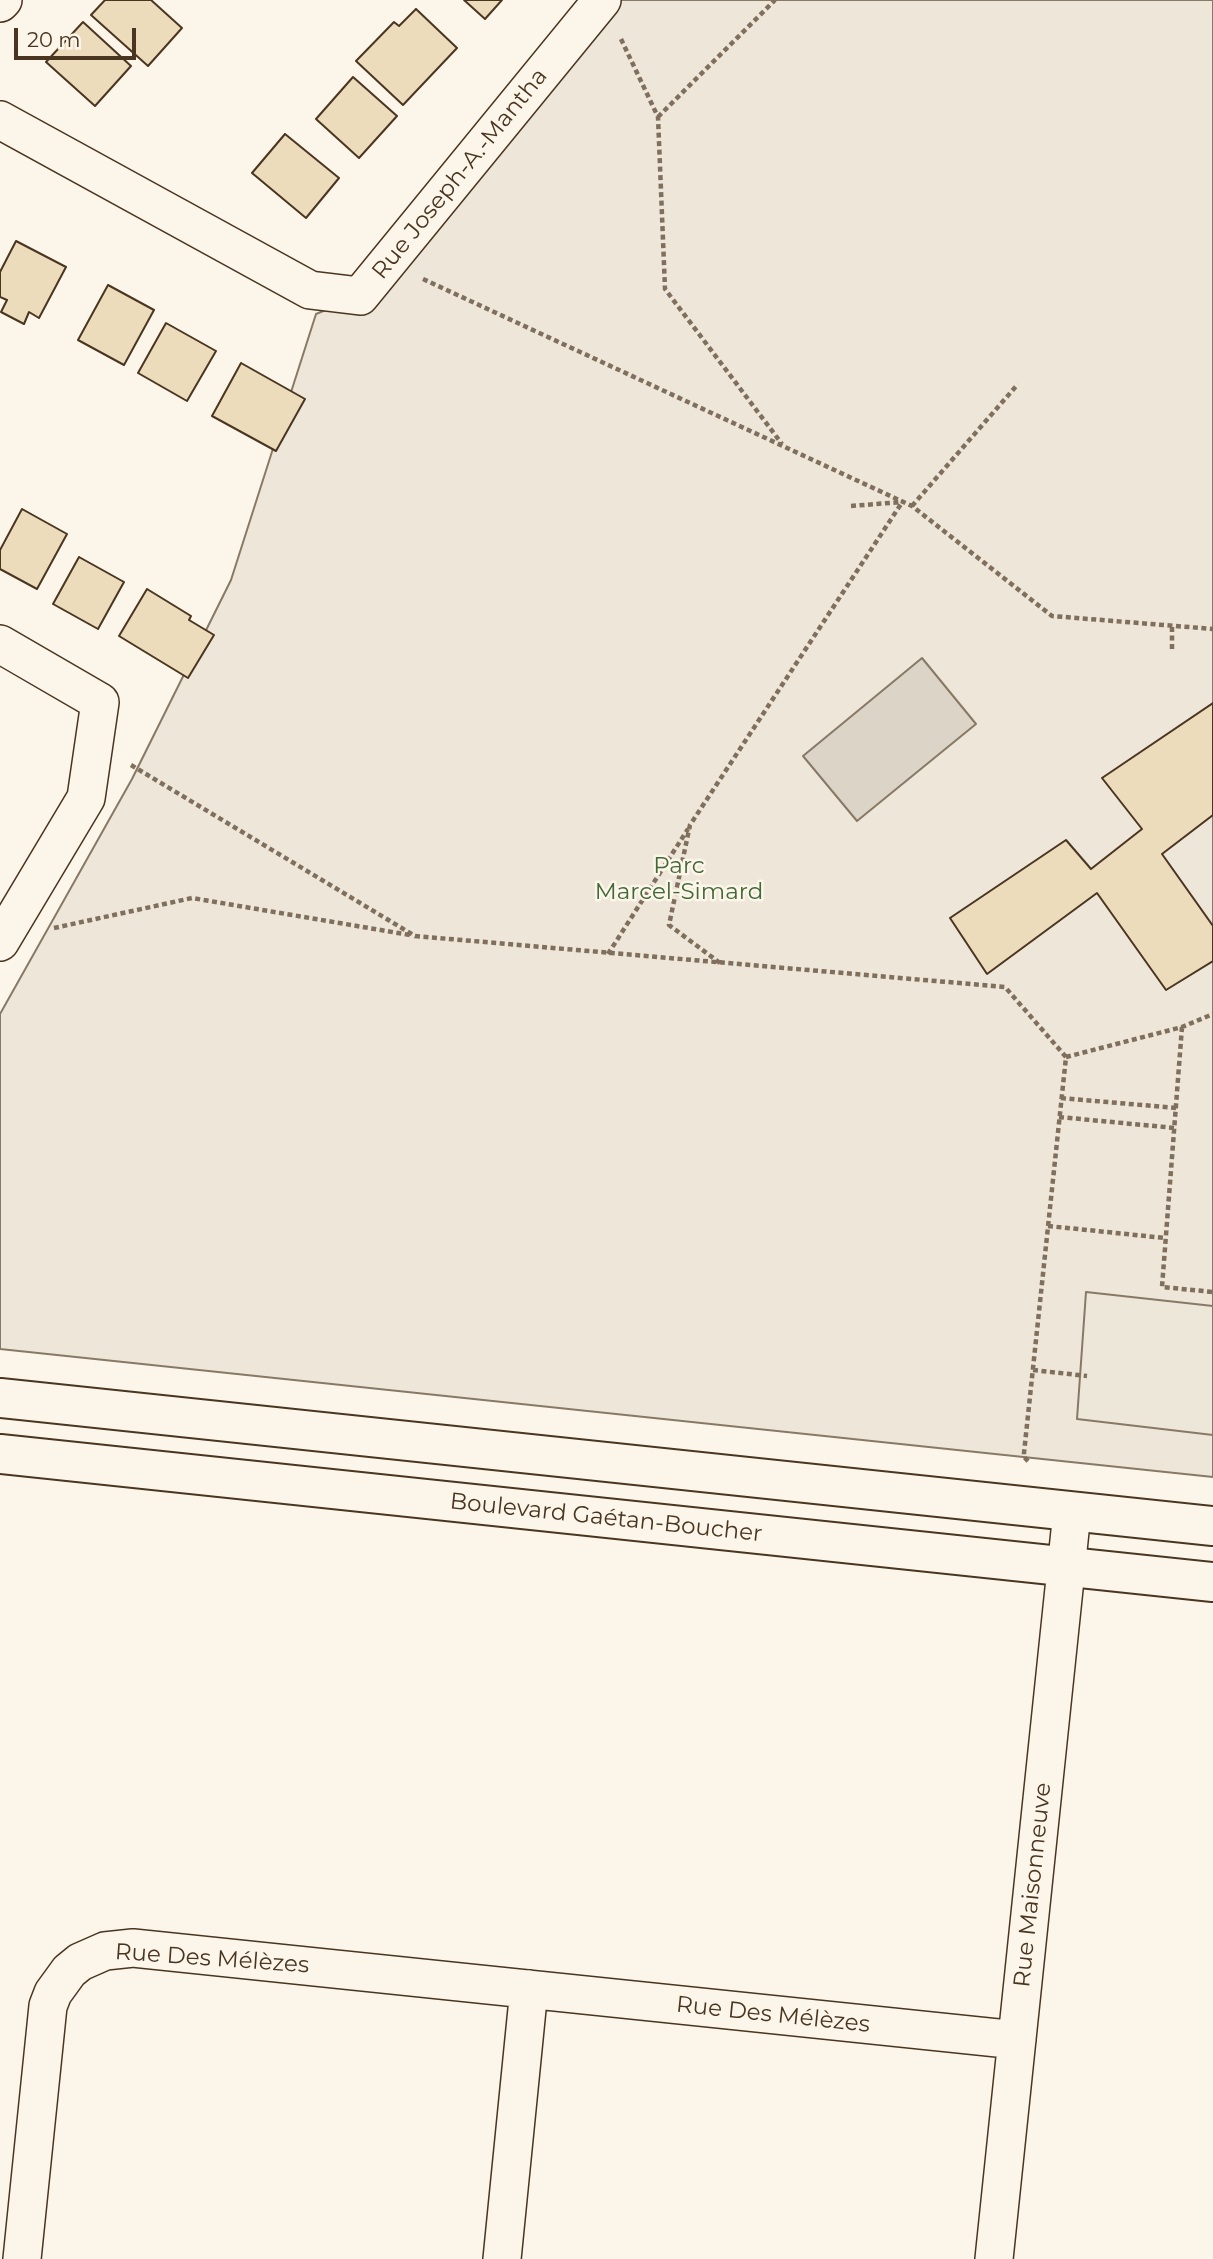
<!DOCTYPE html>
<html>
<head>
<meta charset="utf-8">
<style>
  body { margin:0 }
  #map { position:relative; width:1213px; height:2259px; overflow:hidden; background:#fbf6e9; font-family:Montserrat,sans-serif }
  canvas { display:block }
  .scale { position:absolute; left:14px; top:28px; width:122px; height:32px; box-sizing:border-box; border:4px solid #4a3520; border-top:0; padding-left:9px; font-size:21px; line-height:24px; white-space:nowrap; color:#4a3520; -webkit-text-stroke:5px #fbf6e9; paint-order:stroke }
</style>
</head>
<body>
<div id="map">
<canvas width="1213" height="2259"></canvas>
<div class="scale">20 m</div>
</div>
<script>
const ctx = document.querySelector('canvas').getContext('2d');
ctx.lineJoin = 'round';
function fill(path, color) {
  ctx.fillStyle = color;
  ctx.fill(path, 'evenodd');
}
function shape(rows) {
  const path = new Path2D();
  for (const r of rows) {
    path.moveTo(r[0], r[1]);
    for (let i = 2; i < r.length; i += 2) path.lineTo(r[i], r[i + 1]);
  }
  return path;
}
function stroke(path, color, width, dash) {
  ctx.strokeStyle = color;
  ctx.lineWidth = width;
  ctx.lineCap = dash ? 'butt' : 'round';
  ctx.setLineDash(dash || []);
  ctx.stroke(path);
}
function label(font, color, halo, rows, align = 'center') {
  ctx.font = font + ' Montserrat,sans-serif';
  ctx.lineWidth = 5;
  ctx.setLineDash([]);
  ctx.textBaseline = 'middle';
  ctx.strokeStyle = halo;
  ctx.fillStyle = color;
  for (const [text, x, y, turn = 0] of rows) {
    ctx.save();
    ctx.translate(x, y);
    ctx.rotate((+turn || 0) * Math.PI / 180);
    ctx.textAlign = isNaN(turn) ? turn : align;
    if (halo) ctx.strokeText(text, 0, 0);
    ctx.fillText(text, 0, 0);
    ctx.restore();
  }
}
const green = shape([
  [602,0,1213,0,1213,1477,0,1349,0,1014,132,779,231,580,316,314,360,296,602,0]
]);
fill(green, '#ede6d9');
stroke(green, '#887966', 2);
const parking = shape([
  [1086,1292,1213,1306,1213,1435,1077,1419,1086,1292]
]);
fill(parking, '#ede7d9');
stroke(parking, '#887966', 2);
const water = shape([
  [922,658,976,724,857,821,803,756,922,658]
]);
fill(water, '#dcd4c6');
stroke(water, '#887966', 2);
const building = shape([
  [105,0,151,0,182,28,148,66,91,15,105,0],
  [464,0,502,0,485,19,464,0],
  [416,9,457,48,403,105,356,61,394,22,399,26,416,9],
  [83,22,131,66,95,106,46,62,83,22],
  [353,77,397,116,359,158,316,119,353,77],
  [285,134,339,178,306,218,252,173,285,134],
  [16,241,66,267,39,318,29,312,24,324,1,312,7,300,0,297,0,272,16,241],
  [108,285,154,310,124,365,78,340,108,285],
  [166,323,216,351,187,401,138,373,166,323],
  [241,363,305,399,276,451,212,416,241,363],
  [22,509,67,534,37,589,0,569,0,550,22,509],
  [79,557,124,582,98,629,53,604,79,557],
  [147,589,191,616,189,620,214,635,188,678,119,636,147,589],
  [1213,703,1213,815,1162,854,1213,926,1213,961,1166,990,1097,893,987,974,950,918,1066,840,1091,869,1142,829,1102,778,1213,703]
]);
fill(building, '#ecdcbc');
stroke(building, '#4a3520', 2);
const street = shape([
  [0,3,3,0],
  [0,120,310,290,360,296,602,0],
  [0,644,100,702,86,798,0,942],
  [22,2259,48,2006,53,1993,69,1971,80,1962,105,1951,133,1948,1017,2040],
  [502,2259,529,1989],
  [994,2259,1072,1512]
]);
const secondary = shape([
  [0,1398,1213,1526],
  [0,1454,1213,1582]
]);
stroke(street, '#4a3520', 40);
stroke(secondary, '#4a3520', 42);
stroke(shape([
  [621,39,658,117,665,289,782,444],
  [658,117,775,0],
  [423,279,912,506,1052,616,1213,629],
  [851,506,902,502],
  [912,506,1018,384],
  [1172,649,1172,626],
  [131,765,415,936,1005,987,1066,1057,1024,1453,1024,1457,1029,1462],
  [54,928,192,898,410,935],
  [608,954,688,829],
  [720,963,669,925,690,825,903,501],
  [1182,1027,1162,1287,1213,1292],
  [1066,1057,1182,1027,1213,1014],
  [1061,1098,1176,1108],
  [1059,1117,1175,1128],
  [1048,1226,1165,1238],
  [1033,1370,1087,1376]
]), '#7f6f5c', 4.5, [5, 3.5]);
stroke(street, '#fbf6e9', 37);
stroke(secondary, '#fbf6e9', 38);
label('23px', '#4a3520', '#fbf6e9', [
  ["Rue Joseph-A.-Mantha",460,174,-51],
  ["Boulevard Gaétan-Boucher",606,1518,6],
  ["Rue Maisonneuve",1033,1885,-84],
  ["Rue Des Mélèzes",212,1959,4],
  ["Rue Des Mélèzes",773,2015,6]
]);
label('23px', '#436837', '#fbf6e9', [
  ["Parc",679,866],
  ["Marcel-Simard",679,892]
]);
</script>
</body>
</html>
